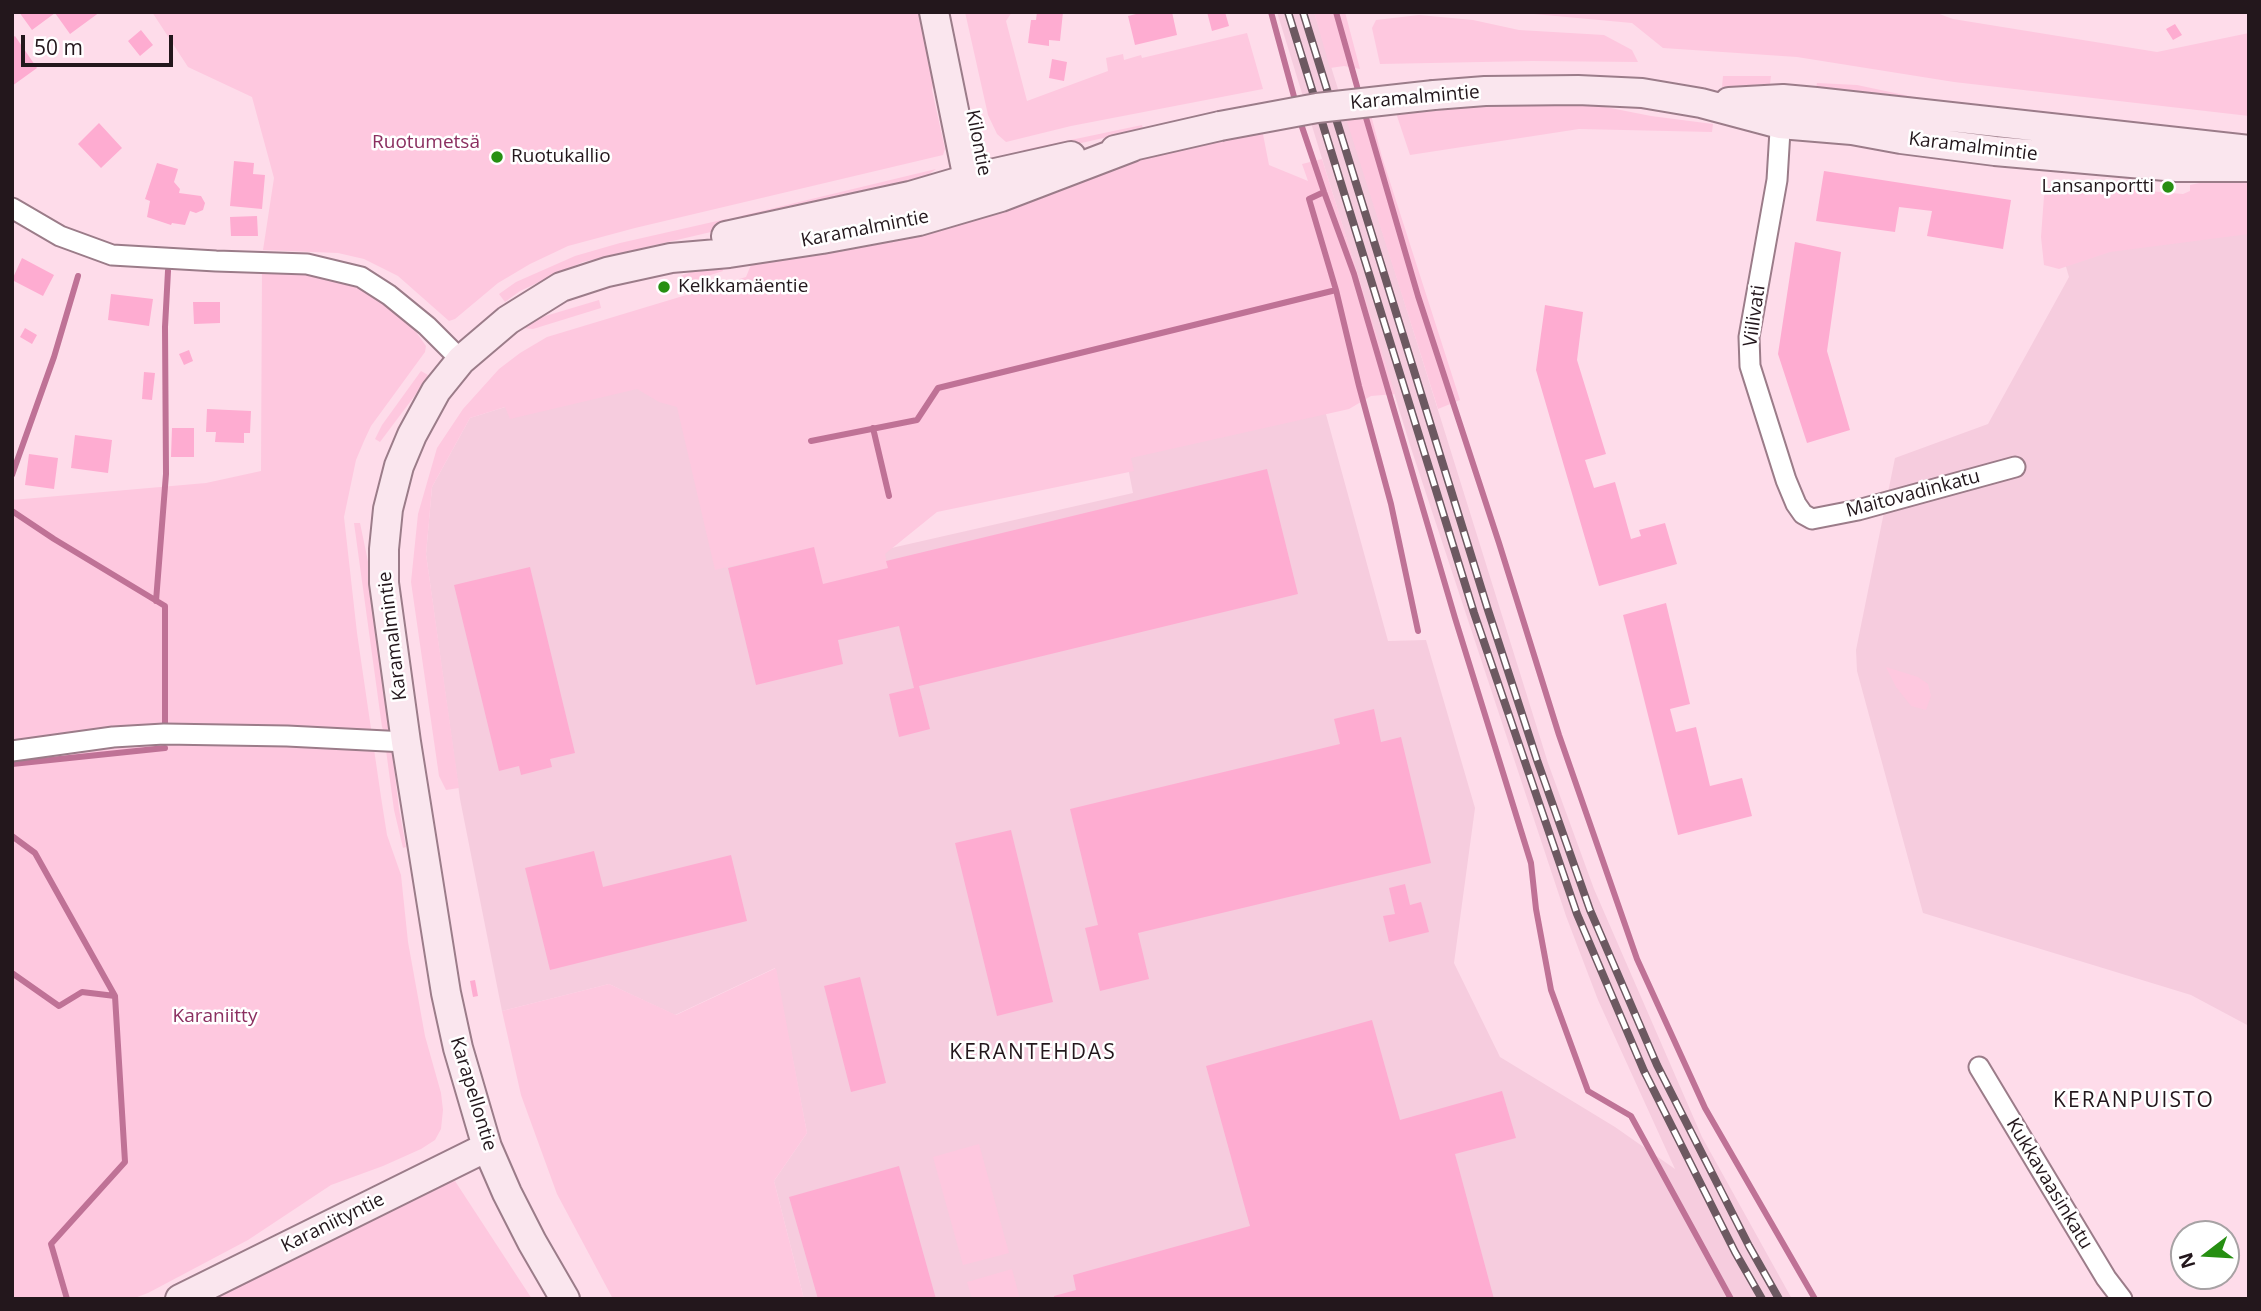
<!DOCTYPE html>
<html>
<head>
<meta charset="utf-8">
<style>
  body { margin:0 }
  #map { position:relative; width:2261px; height:1311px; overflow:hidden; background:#fedcea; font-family:"Open Sans",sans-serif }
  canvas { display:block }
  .frame { position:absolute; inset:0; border:14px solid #23171c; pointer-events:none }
  .north { position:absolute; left:2170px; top:1220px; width:70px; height:70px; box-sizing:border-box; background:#fff; border:2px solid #a7a2a4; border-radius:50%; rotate:253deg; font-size:19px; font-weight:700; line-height:28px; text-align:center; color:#23171c }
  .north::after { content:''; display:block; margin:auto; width:24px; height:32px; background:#268f12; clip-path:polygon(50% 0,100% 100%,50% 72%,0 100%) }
  .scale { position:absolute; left:21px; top:35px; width:152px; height:32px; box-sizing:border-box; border:4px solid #23171c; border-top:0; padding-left:9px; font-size:21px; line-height:24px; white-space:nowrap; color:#23171c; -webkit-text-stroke:5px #fff; paint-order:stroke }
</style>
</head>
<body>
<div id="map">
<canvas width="2261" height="1311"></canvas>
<div class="frame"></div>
<div class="north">N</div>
<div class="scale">50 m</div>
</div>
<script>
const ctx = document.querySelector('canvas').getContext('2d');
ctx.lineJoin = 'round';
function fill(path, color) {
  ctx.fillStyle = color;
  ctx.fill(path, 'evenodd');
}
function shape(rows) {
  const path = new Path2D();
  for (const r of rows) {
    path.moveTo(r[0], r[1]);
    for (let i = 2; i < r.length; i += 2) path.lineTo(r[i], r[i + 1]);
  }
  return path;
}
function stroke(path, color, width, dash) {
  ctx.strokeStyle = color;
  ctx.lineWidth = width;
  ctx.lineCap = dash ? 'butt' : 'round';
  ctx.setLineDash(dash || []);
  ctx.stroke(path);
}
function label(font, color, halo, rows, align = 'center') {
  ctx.font = font + ' "Open Sans",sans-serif';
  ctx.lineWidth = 5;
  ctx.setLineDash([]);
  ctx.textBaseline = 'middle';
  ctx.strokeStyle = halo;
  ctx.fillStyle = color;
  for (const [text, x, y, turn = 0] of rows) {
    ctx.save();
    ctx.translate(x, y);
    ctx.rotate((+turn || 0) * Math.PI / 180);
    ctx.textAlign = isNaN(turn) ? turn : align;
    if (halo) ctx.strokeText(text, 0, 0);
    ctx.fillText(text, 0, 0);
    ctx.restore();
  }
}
fill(shape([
  [1277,12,1314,12,1548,763,1594,889,1702,1137,1792,1299,804,1299,774,1181,807,1133,775,968,675,1015,609,984,502,1011,460,799,426,554,432,487,470,418,505,407,636,383,681,403,887,549,1133,493,1126,457,1324,407,1388,641,1426,640,1475,808,1454,963,1500,1057,1615,1127,1675,1169,1598,1000,1566,916,1410,445],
  [2049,208,2249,210,2249,1026,2191,995,1923,913,1857,671,1856,650,1895,458,1988,424,2069,277]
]), '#f6ccde');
fill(shape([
  [152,12,924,12,936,71,932,90,945,149,943,155,635,228,568,246,530,264,498,283,455,319,449,321,398,276,364,259,338,253,263,250,274,178,252,97,188,67],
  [965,12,1012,12,1006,21,1027,101,1108,71,1106,58,1123,54,1124,60,1141,55,1142,58,1247,33,1263,89,1071,126,1006,142,997,134,988,115],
  [1314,12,1345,12,1360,69,1344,66,1330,68],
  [1512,12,1934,12,1953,19,2157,52,2249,33,2249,116,1954,82,1797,57,1663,48,1632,23],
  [1419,15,1473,20,1519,30,1604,35,1632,50,1638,62,1532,61,1380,64,1372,28,1376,20],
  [1723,76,1771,76,1770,84,1722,87],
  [1817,83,1857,85,1928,100,1982,106,1988,109,1816,88],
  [1565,99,1651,116,1713,124,1712,132,1579,129,1410,155,1394,107],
  [1344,112,1371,115,1382,157,1460,400,1438,409],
  [1261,124,1269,165,1308,181,1302,164,1322,159,1395,394,1371,396,1349,409,1131,458,1134,471,937,512,885,554,888,568,823,584,814,547,715,570,677,407,659,402,637,389,510,419,505,407,470,418,432,487,426,554,459,788,446,790,439,776,411,582,418,514,437,448,463,409,499,369,520,353,547,337,746,277,755,255],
  [1142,125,1143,129,1024,156,1023,150],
  [936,169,925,177,900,187,743,224,741,216],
  [2236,175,2249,175,2249,234,2110,252,2059,269,2044,265,2041,237,2044,196,2049,187,2056,180,2100,187,2183,194,2190,191,2190,185],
  [726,219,728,228,583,262,520,291,505,302,499,294,516,282,575,256,620,243],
  [719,261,723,271,680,285,678,277],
  [262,271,325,275,360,287,378,299,416,332,426,346,425,352,371,426,364,441,356,460,344,517,357,633,381,797,387,835,401,875,408,942,425,1036,441,1093,443,1110,441,1129,435,1140,421,1149,383,1166,331,1185,248,1240,148,1293,132,1299,12,1299,12,500,206,483,261,471],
  [599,300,601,308,533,329,523,328,542,317],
  [421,371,428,375,422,386,380,442,375,439,382,425],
  [354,523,360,523,371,576,390,732,384,732,382,727],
  [1886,667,1918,677,1928,684,1931,696,1926,710,1911,706,1896,687],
  [386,750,392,750,399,809,406,847,403,848,394,810],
  [776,968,807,1133,774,1181,804,1299,613,1299,557,1194,521,1095,502,1011,609,984,676,1015],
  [979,1144,1009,1253,963,1265,933,1157],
  [455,1181,532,1299,204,1299,435,1184],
  [1012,1269,1020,1299,972,1299,967,1282]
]), '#fec8df');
stroke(shape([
  [1271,12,1296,104],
  [1336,12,1360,97],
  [1364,111,1418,296,1499,543,1559,735,1637,959,1705,1108,1815,1299],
  [1299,118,1324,192,1354,274,1455,618,1531,863,1536,909,1551,990,1588,1091,1631,1116,1731,1299],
  [1324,192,1309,199,1336,290,1359,386,1391,504,1418,631],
  [873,428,889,496],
  [811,441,917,420,938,388,1336,290],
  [12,475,54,357,78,276],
  [12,511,54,539,165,606,165,729],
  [156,601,166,474,165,327,168,271],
  [12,764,165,748],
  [12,836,35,853,115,996],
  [12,973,59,1006,82,992,115,996,125,1162,51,1244,67,1299]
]), '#bf7296', 6);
fill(shape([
  [19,12,100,12,70,34,55,13,32,30],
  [1037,12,1063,12,1060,41,1049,40,1049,46,1028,43,1031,20,1036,20],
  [1144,12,1172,12,1177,35,1135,45,1128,16],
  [1207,12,1225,12,1229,26,1212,31],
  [2175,24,2182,35,2173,40,2166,29],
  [141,30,153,45,140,56,128,41],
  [15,36,37,68,12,86,12,38],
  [1052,59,1067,62,1064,81,1049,78],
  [99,123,122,148,101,168,78,144],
  [234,161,254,163,253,174,265,175,262,209,230,206],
  [157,163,178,169,174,182,180,189,179,193,201,196,205,203,203,210,196,213,190,211,185,225,172,223,171,225,147,217,150,201,145,199],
  [1824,171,2011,200,2003,249,1927,236,1932,211,1899,207,1895,232,1816,221],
  [257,216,258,236,231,236,230,217],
  [1795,242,1841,252,1827,351,1850,430,1807,443,1778,354],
  [22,258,54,275,43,296,12,280],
  [111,294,153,299,149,326,108,320],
  [193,302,220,302,220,323,194,324],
  [1545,305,1583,312,1577,360,1606,454,1585,460,1594,488,1615,482,1631,539,1641,536,1639,530,1665,523,1677,564,1599,586,1536,370],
  [25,328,37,335,32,344,20,337],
  [189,350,193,361,184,365,179,354],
  [144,372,155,373,152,400,142,399],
  [207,409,251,411,250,433,244,433,244,443,215,442,216,432,206,432],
  [172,428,194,428,194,457,171,457],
  [75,435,112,440,108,473,71,468],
  [29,454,58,458,54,489,25,485],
  [1267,469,1298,594,919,686,930,729,899,737,889,694,914,688,899,626,838,640,843,664,756,685,728,568,814,547,823,584,888,568,886,561],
  [530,567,575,753,550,759,552,767,521,775,519,766,499,771,454,585],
  [1666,603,1690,704,1670,709,1676,732,1696,727,1710,786,1742,778,1752,816,1678,835,1623,615],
  [1374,709,1381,742,1401,737,1431,863,1138,933,1149,979,1100,991,1085,928,1098,925,1070,809,1340,744,1334,719],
  [1011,830,1053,1002,997,1016,955,843],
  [594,851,603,887,731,855,747,921,550,970,525,868],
  [1405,884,1410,905,1421,902,1429,932,1389,942,1383,916,1395,914,1389,888],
  [860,977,886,1083,851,1092,824,986],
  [475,980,478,996,473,997,470,981],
  [1372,1020,1400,1120,1502,1091,1516,1138,1455,1154,1494,1299,1054,1299,1054,1296,1076,1290,1073,1275,1250,1226,1206,1066],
  [899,1166,936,1299,818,1299,789,1197]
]), '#feacd1');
const street = shape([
  [1781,114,1777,180,1749,337,1750,366,1786,480,1796,504,1803,514,1812,519,1858,510,2015,467],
  [12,208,60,236,112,255,216,261,307,264,361,277,389,295,427,326,461,360],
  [12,751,113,737,164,734,287,736,406,742],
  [1979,1067,2106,1278,2122,1299]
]);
const secondary = shape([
  [934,12,968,179,978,195],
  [1434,95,1485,91,1578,90,1642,93,1701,103,1780,124,1852,130,1901,139,1995,151,2177,167,2249,167],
  [1729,102,1783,99,1816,102,2249,150],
  [1115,150,1220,126],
  [726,236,910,196,968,179,1071,156],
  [180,1299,487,1147],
  [565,1299,532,1242,507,1193,487,1147,458,1048,446,993,406,742,384,583,384,549,388,509,399,466,412,435,436,391,461,360,508,320,561,287,607,272,671,258,729,253,822,239,919,221,1001,197,1132,147]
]);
stroke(street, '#9b7c89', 23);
stroke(secondary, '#9b7c89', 32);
stroke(street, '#fff', 19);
stroke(secondary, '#fae6ee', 28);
const rail = shape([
  [1288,12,1474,613,1577,914,1644,1071,1735,1252,1762,1299],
  [1303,12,1488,610,1537,760,1590,910,1657,1065,1749,1246,1779,1299]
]);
stroke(rail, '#6c5961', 8);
stroke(rail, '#fff', 5, [16]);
const secondaryBridge = shape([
  [1220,126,1317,108,1434,95]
]);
stroke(secondaryBridge, '#9b7c89', 32, []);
stroke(secondaryBridge, '#fae6ee', 28);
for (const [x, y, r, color] of [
  [497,157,7,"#268f12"],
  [2168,187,7,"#268f12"],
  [664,287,7,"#268f12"]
]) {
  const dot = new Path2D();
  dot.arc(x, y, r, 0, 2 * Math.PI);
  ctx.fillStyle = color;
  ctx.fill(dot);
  stroke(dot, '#fff', 2.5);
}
label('19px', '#23171c', '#fff', [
  ["Karamalmintie",1415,98,-5],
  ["Kilontie",978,143,79],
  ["Karamalmintie",1973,147,7],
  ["Karamalmintie",865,229,-11],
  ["Viilivati",1755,316,-82],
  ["Maitovadinkatu",1913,494,-15],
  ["Karamalmintie",393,636,-97],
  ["Karapellontie",473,1094,73],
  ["Kukkavaasinkatu",2049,1184,59],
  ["Karaniityntie",333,1223,-26]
]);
label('19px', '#8b2f60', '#fff', [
  ["Ruotumetsä",426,143],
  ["Karaniitty",215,1017]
]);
label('19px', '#23171c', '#fff', [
  ["Ruotukallio",511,157],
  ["Lansanportti",2154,187,"right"],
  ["Kelkkamäentie",678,287]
], 'left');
ctx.letterSpacing = '2px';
label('21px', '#23171c', '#fff', [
  ["KERANTEHDAS",1033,1053],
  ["KERANPUISTO",2134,1101]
]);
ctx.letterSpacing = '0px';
</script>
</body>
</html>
